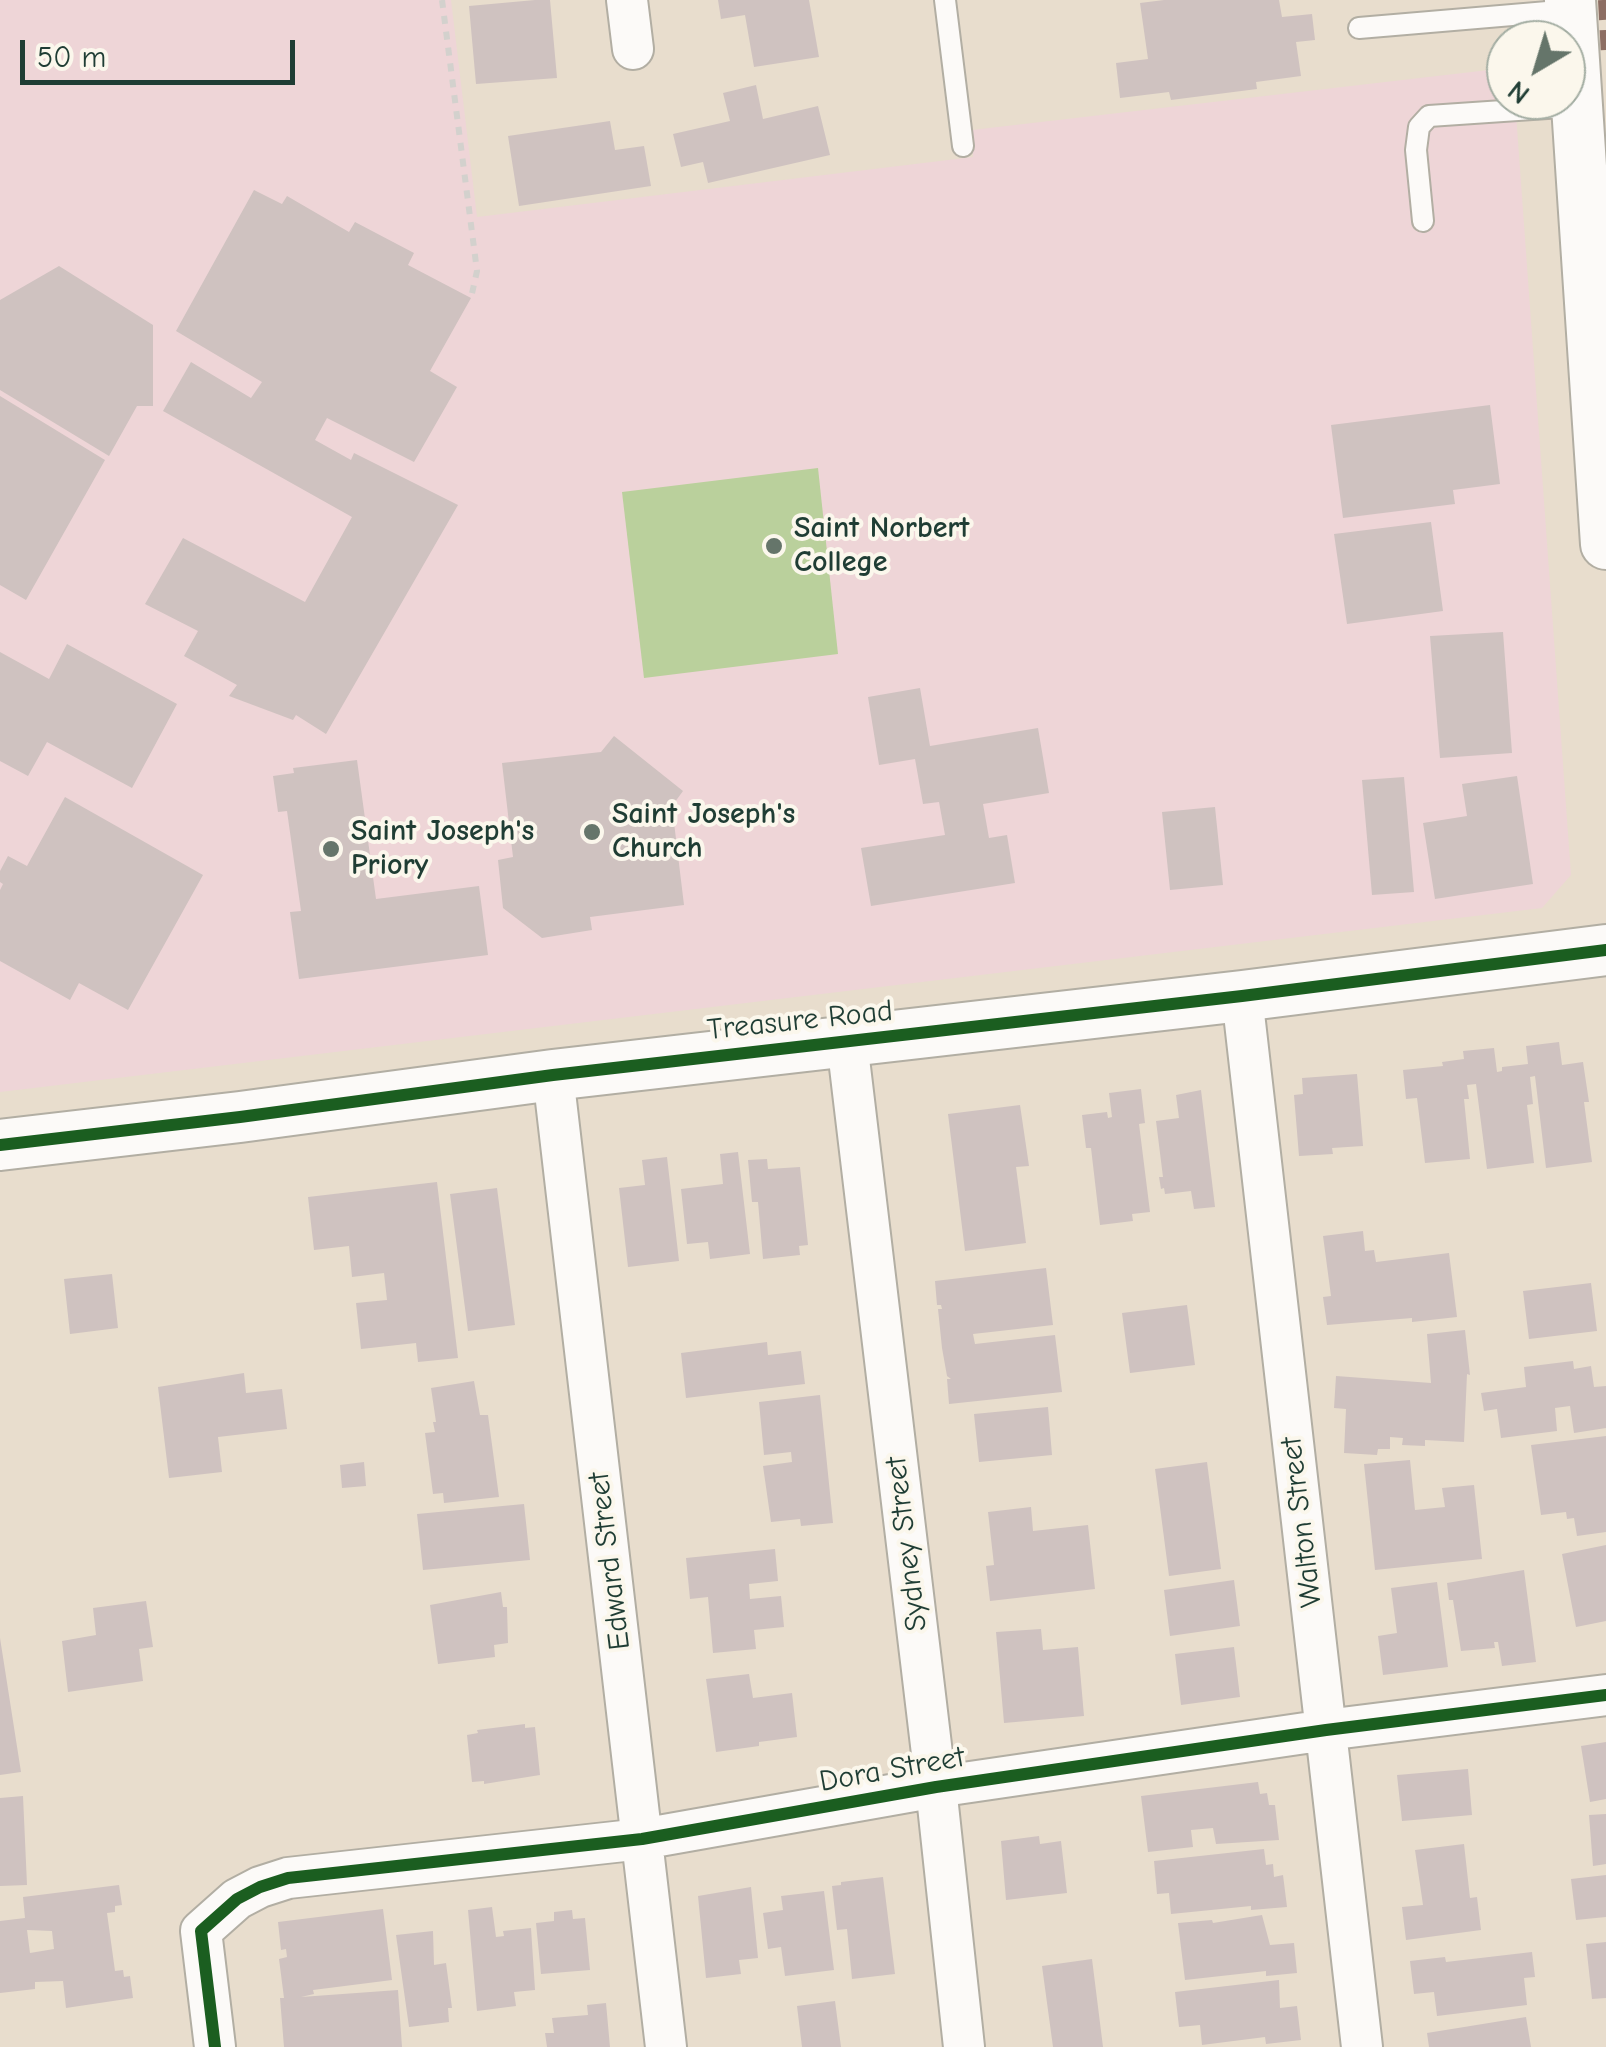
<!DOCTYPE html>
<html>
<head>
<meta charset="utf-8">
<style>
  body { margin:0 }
  #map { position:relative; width:1606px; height:2047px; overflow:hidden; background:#e8ddcd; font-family:"Comic Neue",sans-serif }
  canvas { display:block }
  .north { position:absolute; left:1486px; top:20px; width:100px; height:100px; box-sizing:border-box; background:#fbf7ec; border:2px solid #a3ada2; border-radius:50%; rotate:218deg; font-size:28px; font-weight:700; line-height:40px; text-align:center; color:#1f3d34 }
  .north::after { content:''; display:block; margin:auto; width:35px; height:45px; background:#65756a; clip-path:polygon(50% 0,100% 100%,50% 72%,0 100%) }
  .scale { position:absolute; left:20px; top:40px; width:275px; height:45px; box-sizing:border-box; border:5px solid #1f3d34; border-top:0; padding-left:12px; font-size:30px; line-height:35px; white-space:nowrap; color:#1f3d34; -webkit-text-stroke:8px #fbf7ec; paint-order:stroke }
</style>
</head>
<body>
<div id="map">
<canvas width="1606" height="2047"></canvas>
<div class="north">N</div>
<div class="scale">50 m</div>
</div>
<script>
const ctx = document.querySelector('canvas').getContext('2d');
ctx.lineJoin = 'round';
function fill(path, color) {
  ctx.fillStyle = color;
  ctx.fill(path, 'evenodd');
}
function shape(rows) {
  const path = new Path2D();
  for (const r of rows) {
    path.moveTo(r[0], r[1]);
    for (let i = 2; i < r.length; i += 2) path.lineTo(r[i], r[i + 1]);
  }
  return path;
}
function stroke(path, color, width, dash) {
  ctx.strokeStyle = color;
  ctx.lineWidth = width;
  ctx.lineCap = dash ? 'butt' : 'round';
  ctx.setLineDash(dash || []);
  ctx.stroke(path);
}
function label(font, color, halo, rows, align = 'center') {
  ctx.font = font + ' "Comic Neue",sans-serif';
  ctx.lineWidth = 8;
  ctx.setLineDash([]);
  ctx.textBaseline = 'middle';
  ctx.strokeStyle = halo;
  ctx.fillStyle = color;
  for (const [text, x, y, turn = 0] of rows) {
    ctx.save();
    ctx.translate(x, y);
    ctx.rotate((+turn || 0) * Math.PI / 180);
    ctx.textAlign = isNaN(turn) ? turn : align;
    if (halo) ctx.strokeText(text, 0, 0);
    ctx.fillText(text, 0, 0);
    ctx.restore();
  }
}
fill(shape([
  [0,0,451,0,477,217,973,157,972,130,1506,68,1506,100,1515,100,1571,875,1542,908,0,1092]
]), '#eed5d7');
fill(shape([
  [818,468,838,654,644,678,622,492]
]), '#bad09c');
fill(shape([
  [535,0,550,0,557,78,476,84,469,6],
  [718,0,809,0,819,57,754,67,745,15,721,19],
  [1164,0,1279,0,1282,17,1312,14,1315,40,1296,42,1301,76,1256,82,1257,89,1171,100,1169,92,1120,98,1116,63,1148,59,1140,3],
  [756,85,763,119,818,106,830,155,708,183,703,162,681,167,673,134,730,121,723,93],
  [610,121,615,150,644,146,651,186,519,206,508,136],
  [254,190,282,204,287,196,349,232,355,222,414,253,408,265,471,298,430,371,457,387,414,462,327,418,315,440,351,460,354,453,458,505,326,734,296,715,293,720,229,696,237,685,184,656,198,631,145,604,183,538,305,602,352,517,163,411,191,362,251,398,262,382,176,331],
  [59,266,153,325,153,406,137,406,109,456,0,390,0,300],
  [0,396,105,460,26,600,0,585],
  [1490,405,1500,484,1453,490,1455,504,1343,518,1331,425],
  [1431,522,1443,611,1347,624,1334,534],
  [1503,632,1512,753,1440,758,1430,636],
  [67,644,177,704,132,788,47,742,28,776,0,761,0,652,49,679],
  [920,688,930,746,1038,728,1049,793,983,804,989,838,1007,835,1015,883,871,906,861,848,945,835,939,802,923,804,915,759,879,765,868,697],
  [614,736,683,791,672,806,684,905,590,917,592,930,542,938,503,908,498,860,513,857,502,763,601,752],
  [357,760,376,899,479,886,488,955,299,979,290,912,301,911,287,811,278,812,273,776,294,773,293,768],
  [1517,776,1533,884,1435,899,1423,823,1467,816,1462,784],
  [1404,777,1414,892,1372,895,1362,780],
  [65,797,203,875,128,1010,79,983,70,1000,0,961,0,890,3,884,0,882,0,871,8,856,27,866],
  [1215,807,1223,885,1170,890,1162,812],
  [1559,1042,1562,1065,1583,1062,1589,1102,1584,1102,1592,1162,1546,1168,1535,1076,1530,1077,1533,1104,1527,1105,1534,1163,1487,1169,1476,1084,1467,1085,1469,1099,1464,1099,1470,1159,1425,1163,1417,1098,1406,1099,1403,1070,1443,1066,1442,1062,1464,1059,1463,1051,1494,1048,1497,1072,1502,1071,1502,1067,1528,1064,1526,1046],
  [1357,1074,1363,1146,1332,1148,1333,1154,1299,1156,1294,1095,1303,1094,1302,1078],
  [1141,1089,1145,1123,1139,1124,1150,1212,1132,1214,1133,1221,1100,1225,1091,1148,1086,1148,1082,1115,1107,1112,1108,1118,1112,1117,1109,1093],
  [1201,1090,1215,1207,1194,1209,1191,1191,1165,1194,1164,1188,1161,1189,1159,1177,1163,1177,1156,1121,1179,1118,1176,1095],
  [1020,1105,1029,1166,1016,1167,1026,1243,965,1251,948,1114],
  [738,1152,750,1254,710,1259,708,1242,687,1244,681,1189,723,1184,720,1154],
  [667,1157,679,1261,628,1267,619,1188,645,1185,642,1160],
  [767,1159,768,1169,800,1167,808,1245,799,1246,800,1255,763,1259,758,1202,752,1202,748,1160],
  [437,1182,458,1358,418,1362,416,1343,361,1349,356,1303,387,1300,384,1273,352,1277,349,1246,314,1250,308,1197],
  [497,1188,515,1325,468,1331,450,1194],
  [1363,1231,1365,1251,1374,1250,1376,1262,1449,1253,1457,1317,1412,1322,1412,1318,1327,1325,1323,1297,1331,1296,1323,1236],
  [1046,1268,1053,1325,973,1334,975,1344,1055,1335,1062,1392,949,1404,947,1379,951,1379,947,1376,942,1348,938,1309,942,1309,941,1305,937,1305,935,1281],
  [112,1274,118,1328,70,1334,64,1279],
  [1591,1283,1597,1331,1529,1339,1523,1291],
  [1187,1305,1195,1365,1130,1373,1122,1313],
  [1465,1330,1470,1375,1467,1374,1464,1442,1425,1440,1425,1446,1402,1445,1403,1438,1390,1437,1390,1449,1378,1449,1377,1455,1344,1453,1346,1409,1334,1408,1336,1376,1431,1383,1427,1334],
  [767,1342,768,1355,801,1351,805,1384,686,1398,681,1353],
  [1573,1361,1574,1369,1591,1366,1594,1387,1606,1386,1606,1428,1574,1433,1570,1406,1555,1408,1557,1431,1501,1438,1497,1409,1484,1411,1481,1393,1526,1387,1524,1367],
  [244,1373,246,1393,282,1389,287,1429,218,1437,222,1472,169,1478,158,1387],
  [474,1381,480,1415,488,1415,499,1497,444,1503,443,1493,433,1494,425,1433,435,1432,433,1422,436,1422,431,1388],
  [820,1395,833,1523,801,1526,800,1519,771,1522,763,1466,792,1462,791,1452,764,1455,759,1402],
  [1048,1407,1052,1455,979,1462,974,1414],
  [1606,1436,1606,1532,1577,1536,1574,1518,1567,1519,1566,1512,1541,1515,1531,1445],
  [1410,1460,1415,1510,1445,1507,1442,1488,1474,1485,1482,1559,1375,1570,1364,1464],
  [364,1462,366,1486,342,1488,340,1465],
  [1207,1462,1221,1569,1169,1576,1155,1469],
  [524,1504,530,1560,423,1570,417,1514],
  [1031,1507,1033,1531,1088,1525,1095,1589,990,1601,986,1566,994,1565,988,1512],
  [1606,1545,1606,1621,1576,1627,1562,1554],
  [775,1549,778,1581,749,1584,750,1599,781,1596,784,1627,754,1630,756,1649,713,1653,708,1597,690,1599,686,1558],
  [1524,1570,1536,1662,1502,1666,1498,1642,1494,1642,1495,1648,1461,1651,1453,1600,1449,1600,1447,1583],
  [1234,1580,1240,1626,1170,1636,1164,1590],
  [1437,1582,1448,1667,1383,1675,1378,1636,1397,1633,1391,1588],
  [501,1592,503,1607,507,1607,508,1643,494,1645,495,1657,438,1664,430,1605],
  [146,1601,153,1647,139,1649,143,1681,68,1692,62,1641,96,1635,93,1608],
  [1041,1629,1043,1650,1078,1647,1084,1716,1004,1723,996,1632],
  [0,1638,21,1772,0,1775],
  [1234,1647,1240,1697,1181,1705,1175,1654],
  [749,1674,753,1698,792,1693,797,1737,759,1742,759,1746,716,1752,706,1679],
  [525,1724,525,1728,535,1727,540,1775,484,1784,484,1781,472,1782,467,1735,478,1733,477,1730],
  [1606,1742,1606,1799,1590,1802,1581,1746],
  [1468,1769,1472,1815,1402,1821,1397,1775],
  [1258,1782,1260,1794,1267,1793,1269,1805,1275,1805,1279,1840,1216,1844,1213,1828,1191,1830,1193,1847,1148,1852,1141,1796],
  [23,1796,27,1885,0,1886,0,1798],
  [1606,1814,1606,1864,1593,1866,1589,1815],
  [1039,1836,1040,1844,1061,1841,1067,1893,1006,1900,1001,1841],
  [1464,1844,1470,1898,1477,1897,1481,1930,1406,1940,1402,1907,1423,1905,1415,1850],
  [1264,1849,1266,1865,1273,1864,1274,1877,1283,1875,1287,1907,1251,1910,1251,1906,1171,1914,1169,1893,1157,1894,1154,1861],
  [1606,1875,1606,1917,1576,1920,1571,1879],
  [883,1877,895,1974,852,1979,847,1929,837,1930,832,1886,841,1885,841,1882],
  [119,1885,122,1905,115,1906,115,1912,107,1913,115,1971,123,1970,124,1977,130,1976,133,1998,66,2008,63,1981,35,1982,35,1989,0,1993,0,1921,25,1918,23,1897],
  [27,1930,52,1931,54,1949,30,1953],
  [751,1887,758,1958,739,1960,741,1974,706,1978,698,1896],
  [824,1891,834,1970,785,1976,781,1947,768,1949,763,1913,783,1910,781,1896],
  [492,1907,496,1937,504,1936,503,1931,531,1928,535,1990,514,1992,516,2006,477,2011,468,1910],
  [383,1909,392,1980,313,1990,314,1994,301,1997,398,1990,402,2047,284,2047,280,1998,284,1998,279,1959,287,1957,286,1949,281,1950,278,1922],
  [572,1910,573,1919,585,1918,590,1970,541,1974,536,1923,554,1921,554,1912],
  [1262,1915,1270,1945,1294,1943,1297,1973,1266,1976,1266,1971,1185,1980,1178,1923,1212,1920,1213,1923],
  [433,1931,434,1965,446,1963,452,2008,448,2008,449,2022,409,2027,396,1935],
  [1606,1942,1606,1998,1592,1999,1586,1944],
  [1532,1952,1535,1977,1524,1978,1527,2005,1437,2016,1434,1992,1414,1994,1410,1961,1445,1957,1446,1962],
  [1092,1959,1103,2047,1053,2047,1042,1966],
  [1279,1980,1280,2008,1297,2006,1301,2040,1266,2044,1265,2037,1202,2045,1200,2025,1179,2027,1175,1992],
  [835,2001,841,2047,802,2047,797,2006],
  [606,2003,610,2047,547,2047,545,2033,554,2033,552,2018,588,2015,587,2005],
  [1526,2017,1531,2047,1429,2047,1427,2033]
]), '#cfc2c0');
const service = shape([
  [945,0,963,146],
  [1359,28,1571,10],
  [1423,221,1416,150,1419,127,1429,116,1577,106]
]);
const minor = shape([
  [627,0,633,49],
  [1242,996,1362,2047],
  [847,1042,936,1787,964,2047],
  [553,1075,666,2047],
  [215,2047,201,1931,237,1899,260,1887,288,1878,642,1839,936,1787,1326,1730,1606,1695]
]);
const tertiary = shape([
  [1570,0,1606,544],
  [0,1145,240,1117,553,1075,1242,996,1606,950]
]);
stroke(service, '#b2aea3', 24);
stroke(minor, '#b2aea3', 44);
stroke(tertiary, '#b2aea3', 54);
stroke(shape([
  [442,0,477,271,471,298]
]), '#d3d1cd', 6, [8, 8]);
stroke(service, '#fcfaf8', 20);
stroke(minor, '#fcfaf8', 40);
stroke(tertiary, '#fcfaf8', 50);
stroke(shape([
  [1603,0,1606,55]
]), '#8d6e63', 10, [20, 10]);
stroke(shape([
  [0,1145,240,1117,553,1075,1242,996,1606,950],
  [215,2047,201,1931,237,1899,260,1887,288,1878,642,1839,936,1787,1326,1730,1606,1695]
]), '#1b5e20', 12);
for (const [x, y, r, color] of [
  [774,546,10,"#65756a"],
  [592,832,10,"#65756a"],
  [331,849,10,"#65756a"]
]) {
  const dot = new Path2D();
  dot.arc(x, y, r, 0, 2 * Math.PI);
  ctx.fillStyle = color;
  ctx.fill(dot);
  stroke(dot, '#fbf7ec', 4);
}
label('bold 30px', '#1f3d34', '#fbf7ec', [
  ["Saint Norbert",794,529],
  ["College",794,563],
  ["Saint Joseph's",612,815],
  ["Church",612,849],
  ["Saint Joseph's",351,832],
  ["Priory",351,866]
], 'left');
label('30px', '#1f3d34', '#fbf7ec', [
  ["Treasure Road",800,1021,-6],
  ["Walton Street",1302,1522,-97],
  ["Sydney Street",907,1544,-97],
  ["Edward Street",610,1561,-97],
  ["Dora Street",892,1770,-10]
]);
</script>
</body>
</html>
